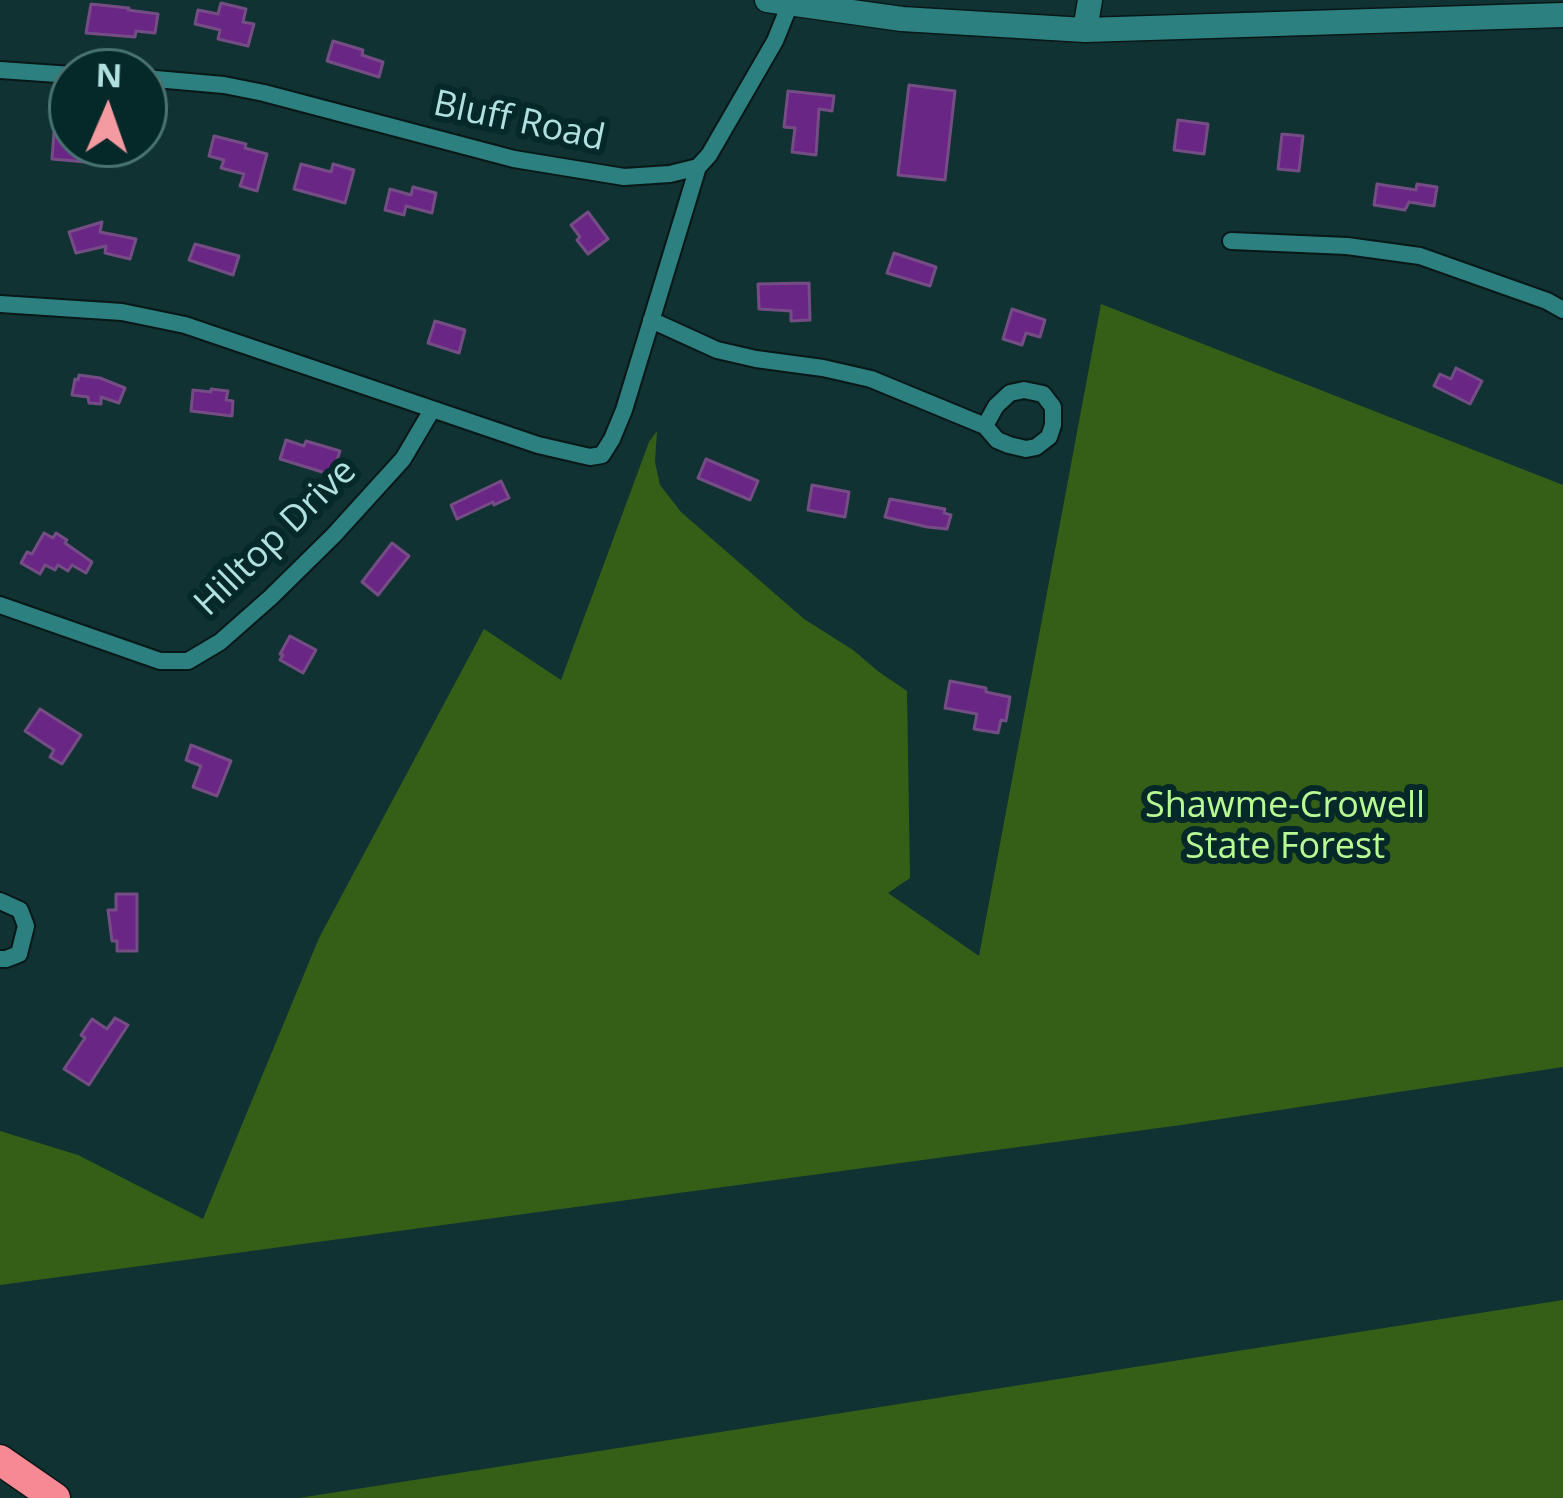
<!DOCTYPE html>
<html>
<head>
<meta charset="utf-8">
<style>
  body { margin:0 }
  #map { position:relative; width:1563px; height:1498px; overflow:hidden; background:#103232; font-family:"Open Sans",sans-serif }
  canvas { display:block }
  .north { position:absolute; left:48px; top:48px; width:120px; height:120px; box-sizing:border-box; background:#052828; border:3px solid #497271; border-radius:50%; rotate:2deg; font-size:33px; font-weight:700; line-height:48px; text-align:center; color:#b0e0df }
  .north::after { content:''; display:block; margin:auto; width:42px; height:54px; background:#f49aa1; clip-path:polygon(50% 0,100% 100%,50% 72%,0 100%) }
</style>
</head>
<body>
<div id="map">
<canvas width="1563" height="1498"></canvas>
<div class="north">N</div>
</div>
<script>
const ctx = document.querySelector('canvas').getContext('2d');
ctx.lineJoin = 'round';
function fill(path, color) {
  ctx.fillStyle = color;
  ctx.fill(path, 'evenodd');
}
function shape(rows) {
  const path = new Path2D();
  for (const r of rows) {
    path.moveTo(r[0], r[1]);
    for (let i = 2; i < r.length; i += 2) path.lineTo(r[i], r[i + 1]);
  }
  return path;
}
function stroke(path, color, width, dash) {
  ctx.strokeStyle = color;
  ctx.lineWidth = width;
  ctx.lineCap = dash ? 'butt' : 'round';
  ctx.setLineDash(dash || []);
  ctx.stroke(path);
}
function label(font, color, halo, rows, align = 'center') {
  ctx.font = font + ' "Open Sans",sans-serif';
  ctx.lineWidth = 12;
  ctx.setLineDash([]);
  ctx.textBaseline = 'middle';
  ctx.strokeStyle = halo;
  ctx.fillStyle = color;
  for (const [text, x, y, turn = 0] of rows) {
    ctx.save();
    ctx.translate(x, y);
    ctx.rotate((+turn || 0) * Math.PI / 180);
    ctx.textAlign = isNaN(turn) ? turn : align;
    if (halo) ctx.strokeText(text, 0, 0);
    ctx.fillText(text, 0, 0);
    ctx.restore();
  }
}
fill(shape([
  [1101,304,1563,485,1563,1067,1181,1125,0,1285,0,1131,78,1155,203,1219,319,938,484,629,561,680,649,442,657,431,655,462,660,485,681,512,804,619,853,650,879,672,907,691,910,878,888,893,979,956],
  [1563,1300,1563,1498,299,1498]
]), '#355f17');
const building = shape([
  [221,3,246,9,243,22,254,24,248,46,218,39,220,30,195,24,198,10,218,14,221,3],
  [91,4,129,8,128,10,158,14,155,33,136,31,135,37,86,33,91,4],
  [333,41,363,50,362,55,383,62,379,77,327,61,333,41],
  [909,85,955,91,945,180,898,175,909,85],
  [788,91,834,96,832,111,819,109,816,155,792,152,795,128,784,127,788,91],
  [1178,120,1208,124,1204,154,1174,150,1178,120],
  [54,132,72,133,72,144,87,144,86,162,52,159,54,132],
  [1282,134,1303,136,1299,171,1278,169,1282,134],
  [214,136,246,144,245,148,267,154,257,191,240,186,244,174,221,168,224,160,209,156,214,136],
  [301,164,331,172,333,164,354,170,345,203,294,189,301,164],
  [1377,184,1416,190,1417,184,1437,187,1434,206,1409,202,1405,210,1374,205,1377,184],
  [413,187,436,193,432,213,406,206,404,215,385,210,390,189,411,195,413,187],
  [588,212,608,239,588,254,577,240,580,237,571,225,588,212],
  [102,222,100,232,136,239,130,259,105,253,106,246,76,253,69,232,102,222],
  [195,244,239,256,233,275,189,260,195,244],
  [894,253,936,267,930,286,887,273,894,253],
  [809,283,810,320,791,321,791,311,759,309,758,284,809,283],
  [1012,309,1045,320,1040,337,1026,333,1022,345,1003,339,1012,309],
  [435,321,465,330,459,353,428,343,435,321],
  [1456,368,1482,381,1470,404,1434,386,1440,374,1451,379,1456,368],
  [79,375,100,378,125,388,119,403,101,397,101,404,89,403,88,397,72,395,75,379,78,380,79,375],
  [211,389,228,391,226,400,233,401,232,416,191,411,193,390,211,392,211,389],
  [286,440,304,446,306,441,340,451,332,475,280,459,286,440],
  [706,459,758,481,750,500,698,478,706,459],
  [501,481,509,498,494,505,493,502,457,519,451,505,501,481],
  [812,485,849,492,845,517,808,510,812,485],
  [890,499,945,509,944,513,951,515,947,529,927,527,885,517,890,499],
  [44,533,53,538,56,533,67,540,65,543,92,562,86,573,72,565,68,571,58,565,55,570,45,565,40,574,21,563,27,552,32,554,44,533],
  [392,543,409,556,378,595,362,582,392,543],
  [290,636,316,650,303,673,280,660,283,655,280,654,290,636],
  [950,681,986,688,986,692,1010,697,1006,721,1001,720,998,733,974,729,977,714,945,708,950,681],
  [40,709,81,735,62,764,50,757,54,750,25,731,40,709],
  [191,745,231,761,217,796,193,787,201,766,186,760,191,745],
  [116,894,137,894,137,951,117,951,117,941,112,941,108,910,116,910,116,894],
  [115,1018,128,1025,89,1085,64,1069,85,1038,81,1035,92,1019,107,1029,115,1018]
]);
fill(building, '#6a2684');
stroke(building, '#744d85', 3);
const street = shape([
  [0,70,72,75],
  [144,78,224,85,264,93,514,159,624,177,670,174,698,167,709,155,775,41,790,4],
  [1231,241,1347,246,1420,256,1547,301,1563,310],
  [0,304,122,312,185,325,538,445,590,457,602,455,612,439,624,410,698,167],
  [651,320,717,350,756,359,823,368,871,379,985,426,996,406,1010,393,1024,390,1043,394,1053,407,1053,425,1049,437,1036,447,1026,449,1009,445,997,440,985,426],
  [0,605,160,661,188,661,220,642,271,597,334,535,403,459,432,410],
  [0,901,20,910,26,926,19,954,6,959,0,959]
]);
const secondary = shape([
  [767,0,902,19,1085,30,1563,15],
  [1085,30,1090,0]
]);
const highway = shape([
  [0,1460,55,1498]
]);
stroke(street, '#091717', 20);
stroke(secondary, '#091717', 27);
stroke(highway, '#091717', 33);
stroke(street, '#2d8080', 16);
stroke(secondary, '#2d8080', 24);
stroke(highway, '#f68993', 30);
label('36px', '#b0e0df', '#052828', [
  ["Bluff Road",519,122,12],
  ["Hilltop Drive",276,538,-44]
]);
label('36px', '#b8fb94', '#052828', [
  ["Shawme-Crowell",1285,807],
  ["State Forest",1285,848]
]);
</script>
</body>
</html>
